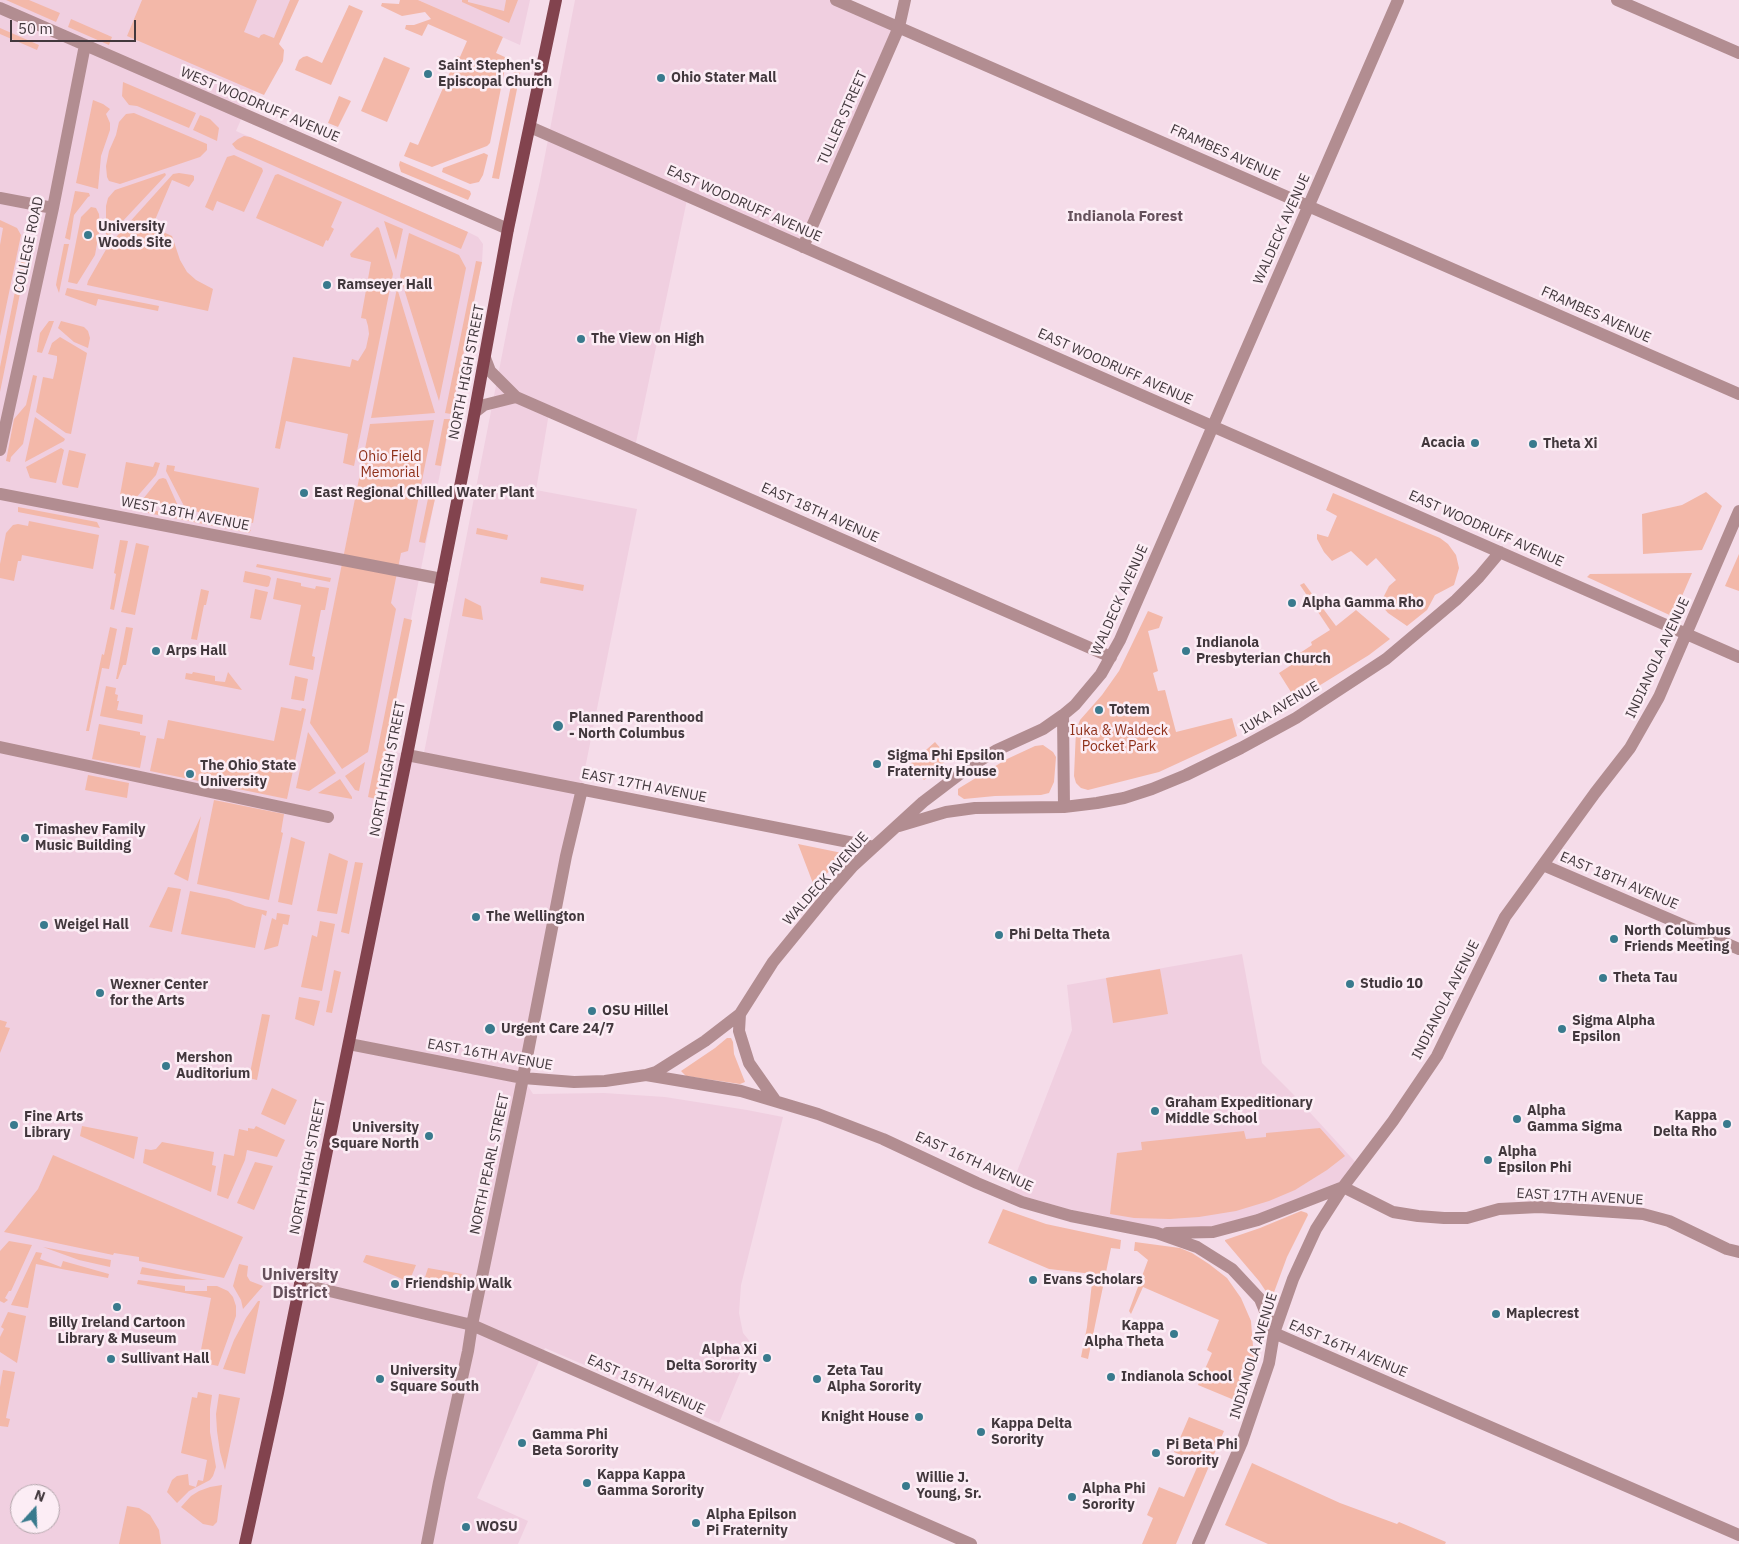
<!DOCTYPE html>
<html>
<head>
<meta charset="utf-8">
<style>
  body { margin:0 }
  #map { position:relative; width:1739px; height:1544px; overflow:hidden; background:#f5dce9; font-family:"IBM Plex Sans",sans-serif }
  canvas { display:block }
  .north { position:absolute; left:10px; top:1484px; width:50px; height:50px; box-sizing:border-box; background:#fcedf5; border:1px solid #b2a5ab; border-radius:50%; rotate:20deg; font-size:14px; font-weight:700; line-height:20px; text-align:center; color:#42383d }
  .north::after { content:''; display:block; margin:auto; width:18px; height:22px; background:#397a8d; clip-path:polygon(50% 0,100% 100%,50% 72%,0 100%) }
  .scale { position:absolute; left:10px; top:20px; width:126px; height:22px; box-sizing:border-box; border:2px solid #42383d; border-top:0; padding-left:6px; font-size:15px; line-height:18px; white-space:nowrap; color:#42383d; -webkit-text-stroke:4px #fcedf5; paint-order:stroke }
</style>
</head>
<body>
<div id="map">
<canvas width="1739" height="1544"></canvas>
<div class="north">N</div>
<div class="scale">50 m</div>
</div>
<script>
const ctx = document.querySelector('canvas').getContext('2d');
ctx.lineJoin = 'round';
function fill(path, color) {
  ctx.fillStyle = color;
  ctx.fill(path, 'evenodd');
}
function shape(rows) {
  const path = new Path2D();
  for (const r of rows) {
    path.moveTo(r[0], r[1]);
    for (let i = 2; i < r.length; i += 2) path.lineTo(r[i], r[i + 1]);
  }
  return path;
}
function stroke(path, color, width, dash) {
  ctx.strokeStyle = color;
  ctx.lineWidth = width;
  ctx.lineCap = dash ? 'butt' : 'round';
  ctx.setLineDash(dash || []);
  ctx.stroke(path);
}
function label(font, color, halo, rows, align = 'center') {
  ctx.font = font + ' "IBM Plex Sans",sans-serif';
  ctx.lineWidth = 5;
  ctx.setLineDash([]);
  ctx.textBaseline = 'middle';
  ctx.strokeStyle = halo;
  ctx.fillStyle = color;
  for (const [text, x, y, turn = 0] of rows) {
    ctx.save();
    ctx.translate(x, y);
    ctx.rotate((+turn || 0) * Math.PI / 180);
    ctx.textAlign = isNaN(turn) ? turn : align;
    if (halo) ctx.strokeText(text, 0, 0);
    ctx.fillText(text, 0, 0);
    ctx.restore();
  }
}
fill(shape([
  [0,0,293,0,236,131,468,232,478,237,483,244,482,262,385,750,423,758,513,299,540,181,575,0,839,0,899,27,801,247,688,195,634,452,549,413,536,490,637,509,523,1078,533,1094,604,1093,665,1097,747,1110,783,1117,741,1285,739,1313,743,1333,752,1344,719,1423,545,1348,477,1498,528,1521,518,1544,0,1544],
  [20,1494,50,1494,50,1524,20,1524],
  [418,0,530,0,520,45],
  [1242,954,1262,1063,1293,1094,1359,1166,1343,1187,1213,1232,1134,1228,1009,1192,1072,1030,1067,985]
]), '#f0cfe0');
fill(shape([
  [6,0,29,0,60,13,56,22],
  [142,0,257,0,244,32,259,38,261,35,264,34,274,38,290,0,299,0,279,44,284,50,283,61,264,95,127,36],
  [400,0,418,0,503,37,496,53,507,58,490,143,487,146,432,167,404,156,410,142,418,145,457,56,460,57,467,41,428,24,422,36,405,29,406,25,414,25,431,19,425,12,402,16,381,6,382,3,399,4],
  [462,0,468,0,468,2,504,11,506,0,518,0,509,23,462,2],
  [349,5,363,11,331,85,295,70,299,60,303,57,307,56,322,63],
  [71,19,112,37,109,45,68,27],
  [0,28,39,45,37,50,0,34],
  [384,57,410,68,387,122,361,111],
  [516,61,522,64,499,179,492,178],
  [123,82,196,113,189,128,137,106,129,105,122,96],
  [339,96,351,101,338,127,328,123],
  [93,100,103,104,110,109,106,114,110,123,110,130,101,156,98,189,76,183],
  [134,113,207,144,207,150,200,157,120,184,109,181,107,177,106,166,109,151,116,135,119,122,126,114],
  [200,115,210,119,219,128,217,141,193,130],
  [244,136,250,137,468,232,461,249,236,149,232,144,238,139],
  [484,153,488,155,483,175,479,182,470,184,442,172,443,168],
  [234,155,262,168,263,171,244,212,217,201,213,211,205,207,227,157],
  [400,161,470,191,471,194,468,200,401,172,399,165],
  [165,173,166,175,106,239,106,206,108,198,115,190],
  [179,173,192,175,194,176,194,180,189,187,172,180,152,227,172,236,180,260,187,272,196,280,213,289,208,311,87,285,88,281,108,246,173,174],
  [278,174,342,202,331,227,334,229,328,241,326,240,323,247,256,218,275,175],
  [75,191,89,193,90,196,88,197,74,215,70,240,65,238],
  [91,207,96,208,99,214,100,227,95,255,77,284,68,282,81,217],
  [0,220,17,228,21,235,0,336,0,245,3,228,0,227],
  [384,221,403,229,396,260],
  [377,227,379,228,393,274,354,466,343,463,348,434,286,421,280,449,275,448,293,357,350,367,352,359,358,361,366,348,369,334,368,326,366,319,361,318,371,262,351,257,350,254],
  [409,233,459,255,466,268,439,401,400,276],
  [26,236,31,239,0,392,0,367],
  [64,244,69,244,59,293,56,285,57,279],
  [476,261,482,262,451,414,445,413],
  [67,288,159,306,158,311,98,299,96,306,65,295],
  [397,288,435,413,371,418],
  [49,321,54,321,42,353,37,352,40,333],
  [61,321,84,327,88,331,90,338,88,348,74,342,58,328],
  [60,337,87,353,71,434,66,433,36,412,43,377,53,379,57,361,57,356,48,354,52,343],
  [33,375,37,376,23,444,11,457,10,462,6,461,14,419,26,405],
  [35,417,65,439,64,441,25,462],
  [444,419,450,419,441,466,435,465],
  [434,420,408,551,401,553,391,603,396,609,368,752,342,769,310,723,370,424],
  [61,448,64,450,56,483,30,478,26,467],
  [69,450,86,454,78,488,63,485,62,483],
  [126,462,153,467,155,462,160,463,156,475,135,499,120,495],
  [167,465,175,466,174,471,259,488,253,523,189,510,184,506,166,471],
  [163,478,166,479,178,506,177,508,144,501,143,499,159,479],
  [430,489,437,490,425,543,419,542],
  [1706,492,1722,506,1702,550,1643,554,1642,514,1682,505],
  [1333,493,1440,538,1448,544,1456,555,1459,568,1454,585,1435,595,1427,610,1407,626,1388,613,1380,604,1389,586,1396,580,1376,558,1367,566,1351,551,1332,561,1324,552,1317,539,1317,534,1328,537,1337,516,1326,510],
  [18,507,97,522,100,528,18,512],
  [146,509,251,530,249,533,148,513],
  [29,521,99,535,93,569,22,555,21,561,18,561,14,581,0,578,0,564,6,533,13,525,18,524,28,526],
  [477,528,508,535,507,540,476,534],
  [120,540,128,541,114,610,110,609,116,574,114,573],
  [136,543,149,546,135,615,121,612],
  [1739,554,1739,591,1725,586],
  [257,564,331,578,330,582,256,567],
  [245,571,269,576,271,578,269,586,267,587,243,582],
  [1692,573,1682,596,1685,598,1676,618,1587,577,1590,574],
  [541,577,584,585,583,591,540,583],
  [277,578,301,583,301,586,315,589,316,586,329,588,325,610,321,610,312,656,315,657,313,670,289,665,301,605,273,599],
  [1304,583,1336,626,1356,610,1390,639,1369,655,1296,700,1279,673,1299,660,1297,655,1312,645,1311,642,1330,630,1300,585],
  [201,589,209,591,206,605,204,605,197,640,191,639],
  [255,589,268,592,261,620,250,618],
  [465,598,481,606,483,620,462,616],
  [1148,611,1163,617,1159,628,1148,631,1158,671,1153,673,1158,691,1165,690,1176,732,1232,718,1237,736,1159,772,1088,790,1081,788,1076,783,1074,776,1076,730,1080,720,1102,695,1119,671],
  [404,618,412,620,376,799,368,797],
  [110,627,117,629,109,669,102,668,89,731,86,731,102,654,104,655],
  [126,627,133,628,126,665,123,665,118,679,116,679],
  [193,672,215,676,215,681,225,682,228,672,242,690,185,679,186,673,192,674],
  [295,676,308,679,304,701,291,699],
  [106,686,116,688,115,694,118,695,117,701,119,701,117,710,143,715,142,724,100,716],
  [281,707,301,711,302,708,306,709,287,799,150,771,157,738,164,739,168,720,274,741],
  [99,724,140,732,140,735,146,736,140,768,92,759],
  [308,732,336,773,309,791,296,788],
  [935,742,949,758,924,780,910,764],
  [1043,745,1053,752,1056,757,1054,782,1049,793,1041,795,995,796,964,799,958,795,958,789,961,787,1007,759,1035,746],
  [365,762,359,791,355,790,345,776],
  [88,775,129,783,127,798,85,790],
  [340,779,352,797,352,799,318,793],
  [214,800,284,814,281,832,283,833,269,900,197,884],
  [201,816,188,881,174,874],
  [291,837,305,842,292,905,278,902],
  [798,844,847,854,814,886],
  [329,853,348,861,337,914,317,911],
  [355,862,363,863,349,934,341,932],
  [168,887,181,889,172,932,149,927],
  [190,891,229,899,245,906,267,911,266,916,262,914,255,948,181,934],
  [277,913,290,915,288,925,283,924,278,946,264,950,272,918,276,920],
  [320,921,335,924,322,991,301,987,312,935,317,937],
  [1160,969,1168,1014,1113,1023,1106,978],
  [334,970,341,972,332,1013,326,1012],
  [299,997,320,1001,314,1026,295,1019],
  [262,1014,270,1015,257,1080,249,1078],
  [0,1020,7,1022,5,1027,10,1028,0,1053],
  [727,1038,731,1038,733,1042,734,1054,745,1082,740,1084,686,1076,681,1071,715,1048],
  [272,1088,297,1100,285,1125,261,1114],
  [82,1126,138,1137,134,1159,80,1136],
  [256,1126,285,1140,277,1157,247,1150,245,1160,228,1199,217,1195,224,1154,234,1156,239,1129,248,1131,248,1128,254,1129],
  [1320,1128,1345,1156,1327,1170,1295,1190,1269,1201,1236,1211,1199,1217,1170,1219,1134,1218,1110,1214,1117,1153,1142,1150,1141,1142,1244,1131,1246,1139,1266,1137,1266,1133],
  [162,1142,214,1152,212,1165,216,1166,211,1192,143,1163,145,1149,151,1150,156,1149],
  [53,1155,243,1237,224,1278,139,1261,139,1257,114,1253,113,1255,4,1232,38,1189],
  [255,1162,273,1166,254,1210,237,1203],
  [1003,1209,1046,1224,1121,1240,1120,1249,1111,1248,1088,1359,1081,1357,1087,1327,1093,1274,1049,1269,988,1243],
  [1301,1211,1307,1213,1308,1215,1287,1257,1273,1295,1271,1296,1267,1293,1259,1281,1225,1241,1225,1240,1260,1228],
  [9,1241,32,1245,11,1291,9,1291,5,1298,8,1300,4,1303,0,1301,0,1251],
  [1135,1242,1180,1248,1192,1253,1209,1264,1227,1278,1241,1298,1251,1321,1254,1359,1252,1373,1239,1402,1198,1385,1212,1353,1207,1350,1219,1320,1143,1287,1131,1314,1129,1311,1148,1260,1137,1251,1134,1251],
  [43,1247,111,1260,110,1267,79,1260],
  [36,1252,42,1253,40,1259,61,1267,63,1261,109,1274,108,1278,36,1264,28,1308,11,1305],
  [366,1255,367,1255,416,1265,409,1282,363,1262],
  [239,1264,248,1266,247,1276,250,1281,263,1286,243,1309,241,1300,233,1286],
  [142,1267,207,1280,175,1279,140,1274],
  [428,1268,462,1274,456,1290,425,1277],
  [138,1280,185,1286,185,1291,207,1291,207,1286,217,1286,228,1291,233,1297,236,1306,236,1316,218,1366,204,1363,205,1356,200,1355,211,1298,137,1284],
  [258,1301,260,1301,245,1374,223,1369,234,1340,246,1318],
  [8,1312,26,1316,17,1363,0,1352,0,1337,4,1329,1,1327],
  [3,1370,15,1372,6,1418,10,1419,8,1427,0,1426,0,1387],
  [198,1392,212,1395,210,1409,210,1432,216,1467,213,1476,210,1480,189,1491,177,1503,167,1492,172,1480,177,1476,188,1474,189,1485,196,1487,198,1480,203,1481,207,1460,181,1453,192,1397,197,1398],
  [219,1394,240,1398,225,1470,220,1452,217,1431,216,1414],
  [1189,1417,1224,1431,1176,1544,1142,1544,1153,1518,1147,1515,1159,1487,1184,1497,1199,1463,1174,1452],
  [1252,1463,1340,1503,1397,1524,1399,1522,1446,1542,1445,1544,1268,1544,1225,1525],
  [222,1485,217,1522,213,1526,203,1524,181,1507,191,1496,199,1491,210,1487],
  [127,1506,139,1508,150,1515,159,1530,161,1544,119,1544]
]), '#f3b8a9');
stroke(shape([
  [836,0,1739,394],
  [1617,0,1739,53],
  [0,8,508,229],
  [530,127,1739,657],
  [0,198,53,208],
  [803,247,899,27,905,0],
  [485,358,490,371,516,397,1111,657],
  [475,412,484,405,516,397],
  [0,450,53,208,85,45],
  [0,494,442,579],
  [1063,715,1064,807],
  [0,747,328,817],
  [407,755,874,847],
  [899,826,946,812,975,808,1064,807,1097,803,1124,798,1152,789,1186,775,1241,748,1296,718,1386,659,1456,600,1479,577,1500,552],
  [1543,865,1739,949],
  [740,1014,739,1031,749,1063,775,1100],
  [349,1044,523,1078,574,1082,605,1081,646,1075,741,1091,818,1114,883,1139,977,1183,1022,1202,1071,1216,1157,1233,1197,1247,1232,1269,1260,1299,1274,1333,1739,1535],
  [646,1075,656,1072,705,1041,740,1014,773,962,831,891,853,866,923,802,969,767,997,750,1043,729,1063,715,1075,705,1101,674,1120,640,1398,0],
  [1167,1233,1213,1232,1258,1220,1343,1187,1393,1212,1418,1216,1444,1218,1467,1218,1499,1209,1539,1207,1643,1214,1669,1221,1727,1249,1739,1252],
  [300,1284,472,1325,971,1544],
  [427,1544,439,1482,468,1351,472,1325,519,1098,566,856,582,789],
  [1198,1544,1242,1442,1269,1363,1274,1333,1293,1279,1316,1229,1343,1187,1393,1121,1437,1056,1505,917,1595,793,1630,748,1659,697,1739,511]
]), '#b28d91', 12);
stroke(shape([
  [245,1544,278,1393,407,755,473,421,508,229,556,0]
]), '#82434e', 12);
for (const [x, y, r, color] of [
  [428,74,5,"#397a8d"],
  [661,78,5,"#397a8d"],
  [88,235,5,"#397a8d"],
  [327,285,5,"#397a8d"],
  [581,339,5,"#397a8d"],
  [1475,443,5,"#397a8d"],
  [1533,444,5,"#397a8d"],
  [304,493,5,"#397a8d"],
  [1292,603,5,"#397a8d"],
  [156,651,5,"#397a8d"],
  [1186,651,5,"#397a8d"],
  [1099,710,5,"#397a8d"],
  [558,726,6,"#397a8d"],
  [877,764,5,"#397a8d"],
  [190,774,5,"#397a8d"],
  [25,838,5,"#397a8d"],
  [476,917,5,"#397a8d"],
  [44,925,5,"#397a8d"],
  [999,935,5,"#397a8d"],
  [1614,939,5,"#397a8d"],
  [1603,978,5,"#397a8d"],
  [1350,984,5,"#397a8d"],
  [100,993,5,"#397a8d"],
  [592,1011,5,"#397a8d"],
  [490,1029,6,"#397a8d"],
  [1562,1029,5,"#397a8d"],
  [166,1066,5,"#397a8d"],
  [1155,1111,5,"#397a8d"],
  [1517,1119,5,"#397a8d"],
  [1727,1124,5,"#397a8d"],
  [14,1125,5,"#397a8d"],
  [429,1136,5,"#397a8d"],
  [1488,1160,5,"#397a8d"],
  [1033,1280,5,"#397a8d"],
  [395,1284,5,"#397a8d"],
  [117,1307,5,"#397a8d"],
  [1496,1314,5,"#397a8d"],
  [1174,1334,5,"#397a8d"],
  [767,1358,5,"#397a8d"],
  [111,1359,5,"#397a8d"],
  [1111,1377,5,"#397a8d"],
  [380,1379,5,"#397a8d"],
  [817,1379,5,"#397a8d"],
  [919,1417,5,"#397a8d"],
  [981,1432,5,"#397a8d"],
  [522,1443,5,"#397a8d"],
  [1156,1453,5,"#397a8d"],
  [587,1483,5,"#397a8d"],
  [906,1486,5,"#397a8d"],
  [1072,1497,5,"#397a8d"],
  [696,1523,5,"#397a8d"],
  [466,1527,5,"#397a8d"]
]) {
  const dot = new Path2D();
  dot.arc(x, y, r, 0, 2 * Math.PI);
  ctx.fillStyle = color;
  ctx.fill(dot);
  stroke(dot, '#fcedf5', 2);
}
label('bold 14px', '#42383d', '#fcedf5', [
  ["Saint Stephen's",438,66],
  ["Episcopal Church",438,82],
  ["Ohio Stater Mall",671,78],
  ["University",98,227],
  ["Woods Site",98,243],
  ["Ramseyer Hall",337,285],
  ["The View on High",591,339],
  ["Acacia",1465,443,"right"],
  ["Theta Xi",1543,444],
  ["East Regional Chilled Water Plant",314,493],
  ["Alpha Gamma Rho",1302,603],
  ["Indianola",1196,643],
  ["Presbyterian Church",1196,659],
  ["Arps Hall",166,651],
  ["Totem",1109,710],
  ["Planned Parenthood",569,718],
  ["- North Columbus",569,734],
  ["Sigma Phi Epsilon",887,756],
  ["Fraternity House",887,772],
  ["The Ohio State",200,766],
  ["University",200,782],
  ["Timashev Family",35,830],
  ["Music Building",35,846],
  ["The Wellington",486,917],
  ["Weigel Hall",54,925],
  ["North Columbus",1624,931],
  ["Friends Meeting",1624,947],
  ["Phi Delta Theta",1009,935],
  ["Theta Tau",1613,978],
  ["Studio 10",1360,984],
  ["Wexner Center",110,985],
  ["for the Arts",110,1001],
  ["OSU Hillel",602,1011],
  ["Sigma Alpha",1572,1021],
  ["Epsilon",1572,1037],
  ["Urgent Care 24/7",501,1029],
  ["Mershon",176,1058],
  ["Auditorium",176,1074],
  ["Graham Expeditionary",1165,1103],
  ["Middle School",1165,1119],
  ["Alpha",1527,1111],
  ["Gamma Sigma",1527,1127],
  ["Kappa",1717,1116,"right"],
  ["Delta Rho",1717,1132,"right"],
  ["Fine Arts",24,1117],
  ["Library",24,1133],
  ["University",419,1128,"right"],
  ["Square North",419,1144,"right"],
  ["Alpha",1498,1152],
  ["Epsilon Phi",1498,1168],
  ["Evans Scholars",1043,1280],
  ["Friendship Walk",405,1284],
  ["Maplecrest",1506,1314],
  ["Billy Ireland Cartoon",117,1323,"center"],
  ["Library & Museum",117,1339,"center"],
  ["Kappa",1164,1326,"right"],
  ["Alpha Theta",1164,1342,"right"],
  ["Alpha Xi",757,1350,"right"],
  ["Delta Sorority",757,1366,"right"],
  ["Sullivant Hall",121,1359],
  ["University",390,1371],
  ["Square South",390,1387],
  ["Zeta Tau",827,1371],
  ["Alpha Sorority",827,1387],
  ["Indianola School",1121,1377],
  ["Knight House",909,1417,"right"],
  ["Kappa Delta",991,1424],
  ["Sorority",991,1440],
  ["Gamma Phi",532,1435],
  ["Beta Sorority",532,1451],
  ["Pi Beta Phi",1166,1445],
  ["Sorority",1166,1461],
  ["Kappa Kappa",597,1475],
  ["Gamma Sorority",597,1491],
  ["Willie J.",916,1478],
  ["Young, Sr.",916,1494],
  ["Alpha Phi",1082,1489],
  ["Sorority",1082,1505],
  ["Alpha Epilson",706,1515],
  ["Pi Fraternity",706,1531],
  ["WOSU",476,1527]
], 'left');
label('14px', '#42383d', '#fcedf5', [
  ["WEST WOODRUFF AVENUE",260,105,23],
  ["TULLER STREET",843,118,-66],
  ["FRAMBES AVENUE",1225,153,24],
  ["EAST WOODRUFF AVENUE",744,204,24],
  ["WALDECK AVENUE",1282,229,-66],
  ["COLLEGE ROAD",29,245,-78],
  ["FRAMBES AVENUE",1596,315,24],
  ["EAST WOODRUFF AVENUE",1115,367,24],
  ["NORTH HIGH STREET",467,372,-79],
  ["EAST 18TH AVENUE",820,513,24],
  ["WEST 18TH AVENUE",185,514,11],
  ["EAST WOODRUFF AVENUE",1486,529,24],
  ["WALDECK AVENUE",1120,600,-66],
  ["INDIANOLA AVENUE",1658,658,-65],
  ["IUKA AVENUE",1280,708,-31],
  ["NORTH HIGH STREET",388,769,-79],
  ["EAST 17TH AVENUE",644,786,11],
  ["WALDECK AVENUE",826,879,-48],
  ["EAST 18TH AVENUE",1619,881,23],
  ["INDIANOLA AVENUE",1446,1000,-63],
  ["EAST 16TH AVENUE",490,1055,10],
  ["EAST 16TH AVENUE",974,1162,24],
  ["NORTH PEARL STREET",490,1164,-78],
  ["NORTH HIGH STREET",308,1167,-79],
  ["EAST 17TH AVENUE",1580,1197,3],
  ["EAST 16TH AVENUE",1348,1349,23],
  ["INDIANOLA AVENUE",1254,1356,-73],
  ["EAST 15TH AVENUE",646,1385,24]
]);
label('14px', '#8f311a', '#fcedf5', [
  ["Ohio Field",390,457],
  ["Memorial",390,473],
  ["Iuka & Waldeck",1119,731],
  ["Pocket Park",1119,747]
]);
label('bold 15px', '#65505b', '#fcedf5', [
  ["Indianola Forest",1125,217]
]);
label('bold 16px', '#65505b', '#fcedf5', [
  ["University",300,1275],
  ["District",300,1293]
]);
</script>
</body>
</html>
